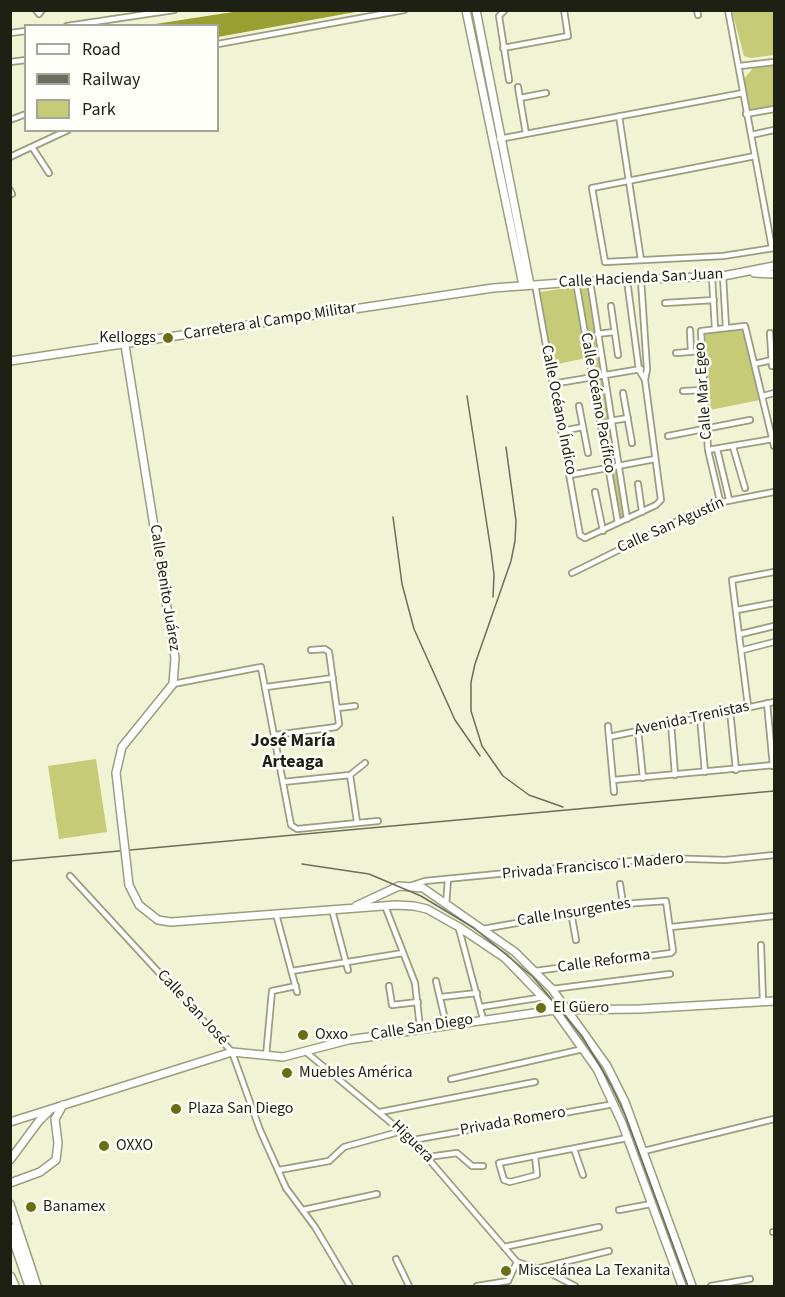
<!DOCTYPE html>
<html>
<head>
<meta charset="utf-8">
<style>
  body { margin:0 }
  #map { position:relative; width:785px; height:1297px; overflow:hidden; background:#f1f4d4; font-family:"Source Sans 3",sans-serif }
  canvas { display:block }
  .frame { position:absolute; inset:0; border:12px solid #1f2014; pointer-events:none }
  .legend { position:absolute; left:24px; top:24px; width:195px; height:108px; box-sizing:border-box; background:#fefff8; border:2px solid #a5a69d; margin:0; padding:8px 10px; list-style:none; font-size:18px; color:#1f2014 }
  .legend li { display:flex; align-items:center; gap:12px; height:30px }
  .legend b { width:30px; border:2px solid #a5a69d }
</style>
</head>
<body>
<div id="map">
<canvas width="785" height="1297"></canvas>
<div class="frame"></div>
<ul class="legend">
<li><b style="height:8px;background:#fff"></b>Road</li>
<li><b style="height:8px;background:#6c6e5b"></b>Railway</li>
<li><b style="height:16px;background:#c6cb78"></b>Park</li>
</ul>
</div>
<script>
const ctx = document.querySelector('canvas').getContext('2d');
ctx.lineJoin = 'round';
function fill(path, color) {
  ctx.fillStyle = color;
  ctx.fill(path, 'evenodd');
}
function shape(rows) {
  const path = new Path2D();
  for (const r of rows) {
    path.moveTo(r[0], r[1]);
    for (let i = 2; i < r.length; i += 2) path.lineTo(r[i], r[i + 1]);
  }
  return path;
}
function stroke(path, color, width, dash) {
  ctx.strokeStyle = color;
  ctx.lineWidth = width;
  ctx.lineCap = dash ? 'butt' : 'round';
  ctx.setLineDash(dash || []);
  ctx.stroke(path);
}
function label(font, color, halo, rows, align = 'center') {
  ctx.font = font + ' "Source Sans 3",sans-serif';
  ctx.lineWidth = 5;
  ctx.setLineDash([]);
  ctx.textBaseline = 'middle';
  ctx.strokeStyle = halo;
  ctx.fillStyle = color;
  for (const [text, x, y, turn = 0] of rows) {
    ctx.save();
    ctx.translate(x, y);
    ctx.rotate((+turn || 0) * Math.PI / 180);
    ctx.textAlign = isNaN(turn) ? turn : align;
    if (halo) ctx.strokeText(text, 0, 0);
    ctx.fillText(text, 0, 0);
    ctx.restore();
  }
}
fill(shape([
  [732,11,774,11,774,55,751,58,744,56],
  [774,65,774,105,750,110,744,79,753,68],
  [573,287,586,358,553,365,540,292],
  [588,288,625,519,620,520,579,289],
  [742,329,760,400,710,410,705,332],
  [96,759,107,832,59,839,48,766]
]), '#c6cb78');
fill(shape([
  [239,11,239,10,361,11,218,37,218,26,149,25]
]), '#9a9f32');
const street = shape([
  [36,10,39,14,42,10],
  [505,10,499,16,509,80],
  [697,10,698,15],
  [728,10,772,248],
  [67,26,174,10],
  [10,33,26,31],
  [218,44,404,10],
  [503,48,568,36,564,10],
  [10,62,26,60],
  [740,66,774,62],
  [518,87,526,134],
  [520,98,546,93],
  [746,114,774,109],
  [619,116,641,260],
  [10,120,26,114],
  [751,135,774,130],
  [499,139,743,93],
  [32,147,49,173],
  [755,156,592,188,605,262,723,256,774,248],
  [10,157,68,130],
  [10,190,12,194],
  [723,276,726,328],
  [712,277,715,329],
  [627,280,639,370,645,380],
  [590,281,627,519],
  [576,282,618,523],
  [535,284,580,535,585,538,656,505,661,500,645,380,647,369,641,280],
  [665,303,714,300],
  [611,306,618,355],
  [690,330,691,352],
  [770,333,772,366],
  [597,334,614,332],
  [676,353,701,351],
  [754,364,772,360],
  [552,384,641,369],
  [683,391,704,390],
  [623,393,632,443],
  [763,396,774,393],
  [579,406,588,453],
  [610,421,628,418],
  [562,431,583,427],
  [668,436,750,420],
  [733,447,745,488],
  [717,449,729,499],
  [708,450,773,439],
  [570,475,655,459],
  [638,484,642,512],
  [595,492,603,531],
  [720,501,708,450,701,331,745,326,774,446],
  [572,573,712,504,774,492],
  [737,610,774,603],
  [741,634,774,626],
  [743,650,774,642],
  [173,684,261,667,291,825,297,829,378,821],
  [266,687,333,678],
  [767,703,773,766],
  [748,706,732,580,774,572],
  [338,708,355,706],
  [730,710,736,770],
  [700,717,705,772],
  [671,723,675,775],
  [608,726,614,792],
  [638,730,643,778],
  [275,735,336,727,339,724,329,652,325,649,311,650],
  [609,737,774,702],
  [350,775,357,822],
  [350,775,365,763],
  [613,780,774,765],
  [283,782,350,775],
  [70,876,232,1052,260,1130,286,1188,315,1227,350,1286],
  [620,884,623,904],
  [410,886,425,881,662,858,725,860,774,855],
  [446,905,448,879],
  [385,906,415,983,420,1028],
  [332,910,348,970],
  [571,912,576,940],
  [276,914,297,992],
  [671,927,774,916],
  [459,929,483,1019],
  [483,929,623,904,666,901,673,951,671,953,535,971],
  [761,945,763,1002],
  [292,971,403,953],
  [436,981,446,1024],
  [389,986,392,1005,418,1002],
  [552,989,670,974],
  [441,997,477,993],
  [481,1007,544,997],
  [306,1052,413,1141,517,1262,548,1272,575,1286],
  [266,1056,272,991,296,986],
  [451,1079,583,1049],
  [380,1112,535,1082],
  [413,1140,614,1104],
  [574,1149,583,1175],
  [644,1151,774,1119],
  [535,1156,537,1175,510,1182,504,1180,499,1163,627,1138],
  [428,1157,457,1153,472,1166,483,1166],
  [279,1170,329,1161,344,1147,402,1131],
  [303,1210,377,1194],
  [619,1210,651,1204],
  [773,1232,774,1232],
  [504,1247,599,1227],
  [396,1259,409,1286],
  [540,1268,609,1251],
  [508,1281,517,1262],
  [477,1286,508,1281],
  [711,1286,750,1279]
]);
const secondary = shape([
  [466,10,523,285],
  [476,10,530,285],
  [754,273,774,274],
  [10,361,493,288,576,282,723,276,774,266],
  [116,773,122,747,173,684,175,658,125,345],
  [129,885,139,905,158,920,171,922,396,905,414,906,427,909,459,927,505,958,555,1010,597,1069,622,1123,682,1286],
  [356,906,399,886,423,888,515,952,552,989,607,1066,625,1102,692,1286],
  [10,1122,232,1052,283,1057,348,1040,555,1010,640,1009,774,1001],
  [10,1160,39,1121,49,1111],
  [10,1183,40,1172,56,1160,58,1143,55,1119,63,1105],
  [10,1204,37,1286]
]);
const highway = shape([
  [10,1228,30,1286],
  [10,1277,14,1286]
]);
stroke(street, '#9b9d7f', 8);
stroke(secondary, '#9b9d7f', 10);
stroke(highway, '#9b9d7f', 12);
stroke(street, '#fff', 4.5);
stroke(secondary, '#fff', 7);
stroke(highway, '#fff', 9);
stroke(shape([
  [467,396,491,551,494,575,493,597],
  [506,447,516,521,515,541,511,561,475,664,471,682,471,711,482,746,503,776,529,795,563,807],
  [393,517,402,584,414,629,455,720,480,756],
  [10,861,774,791],
  [302,864,369,874,421,896,474,928,533,977,582,1036,611,1085,626,1117,688,1286]
]), '#6c6e5b', 1.5);
const secondaryBridge = shape([
  [116,773,129,885]
]);
stroke(secondaryBridge, '#9b9d7f', 10, []);
stroke(secondaryBridge, '#fff', 7);
for (const [x, y, r, color] of [
  [168,338,6,"#6b6f13"],
  [541,1008,6,"#6b6f13"],
  [303,1035,6,"#6b6f13"],
  [287,1073,6,"#6b6f13"],
  [176,1109,6,"#6b6f13"],
  [104,1146,6,"#6b6f13"],
  [31,1207,6,"#6b6f13"],
  [506,1271,6,"#6b6f13"]
]) {
  const dot = new Path2D();
  dot.arc(x, y, r, 0, 2 * Math.PI);
  ctx.fillStyle = color;
  ctx.fill(dot);
  stroke(dot, '#fefff8', 2);
}
label('16px', '#1f2014', '#fefff8', [
  ["Calle Hacienda San Juan",641,279,-3],
  ["Carretera al Campo Militar",270,322,-9],
  ["Calle Mar Egeo",704,391,-94],
  ["Calle Océano Pacífico",597,403,80],
  ["Calle Océano Índico",558,410,79],
  ["Calle San Agustín",671,526,-24],
  ["Calle Benito Juárez",164,588,81],
  ["Avenida Trenistas",692,719,-12],
  ["Privada Francisco I. Madero",593,867,-5],
  ["Calle Insurgentes",574,913,-9],
  ["Calle Reforma",604,962,-8],
  ["Calle San José",192,1008,47],
  ["Calle San Diego",422,1028,-9],
  ["Privada Romero",513,1122,-10],
  ["Higuera",412,1142,45]
]);
label('16px', '#1f2014', '#fefff8', [
  ["Kelloggs",156,338,"right"],
  ["El Güero",553,1008],
  ["Oxxo",315,1035],
  ["Muebles América",299,1073],
  ["Plaza San Diego",188,1109],
  ["OXXO",116,1146],
  ["Banamex",43,1207],
  ["Miscelánea La Texanita",518,1271]
], 'left');
label('bold 18px', '#1f2014', '#fefff8', [
  ["José María",293,742],
  ["Arteaga",293,763]
]);
</script>
</body>
</html>
